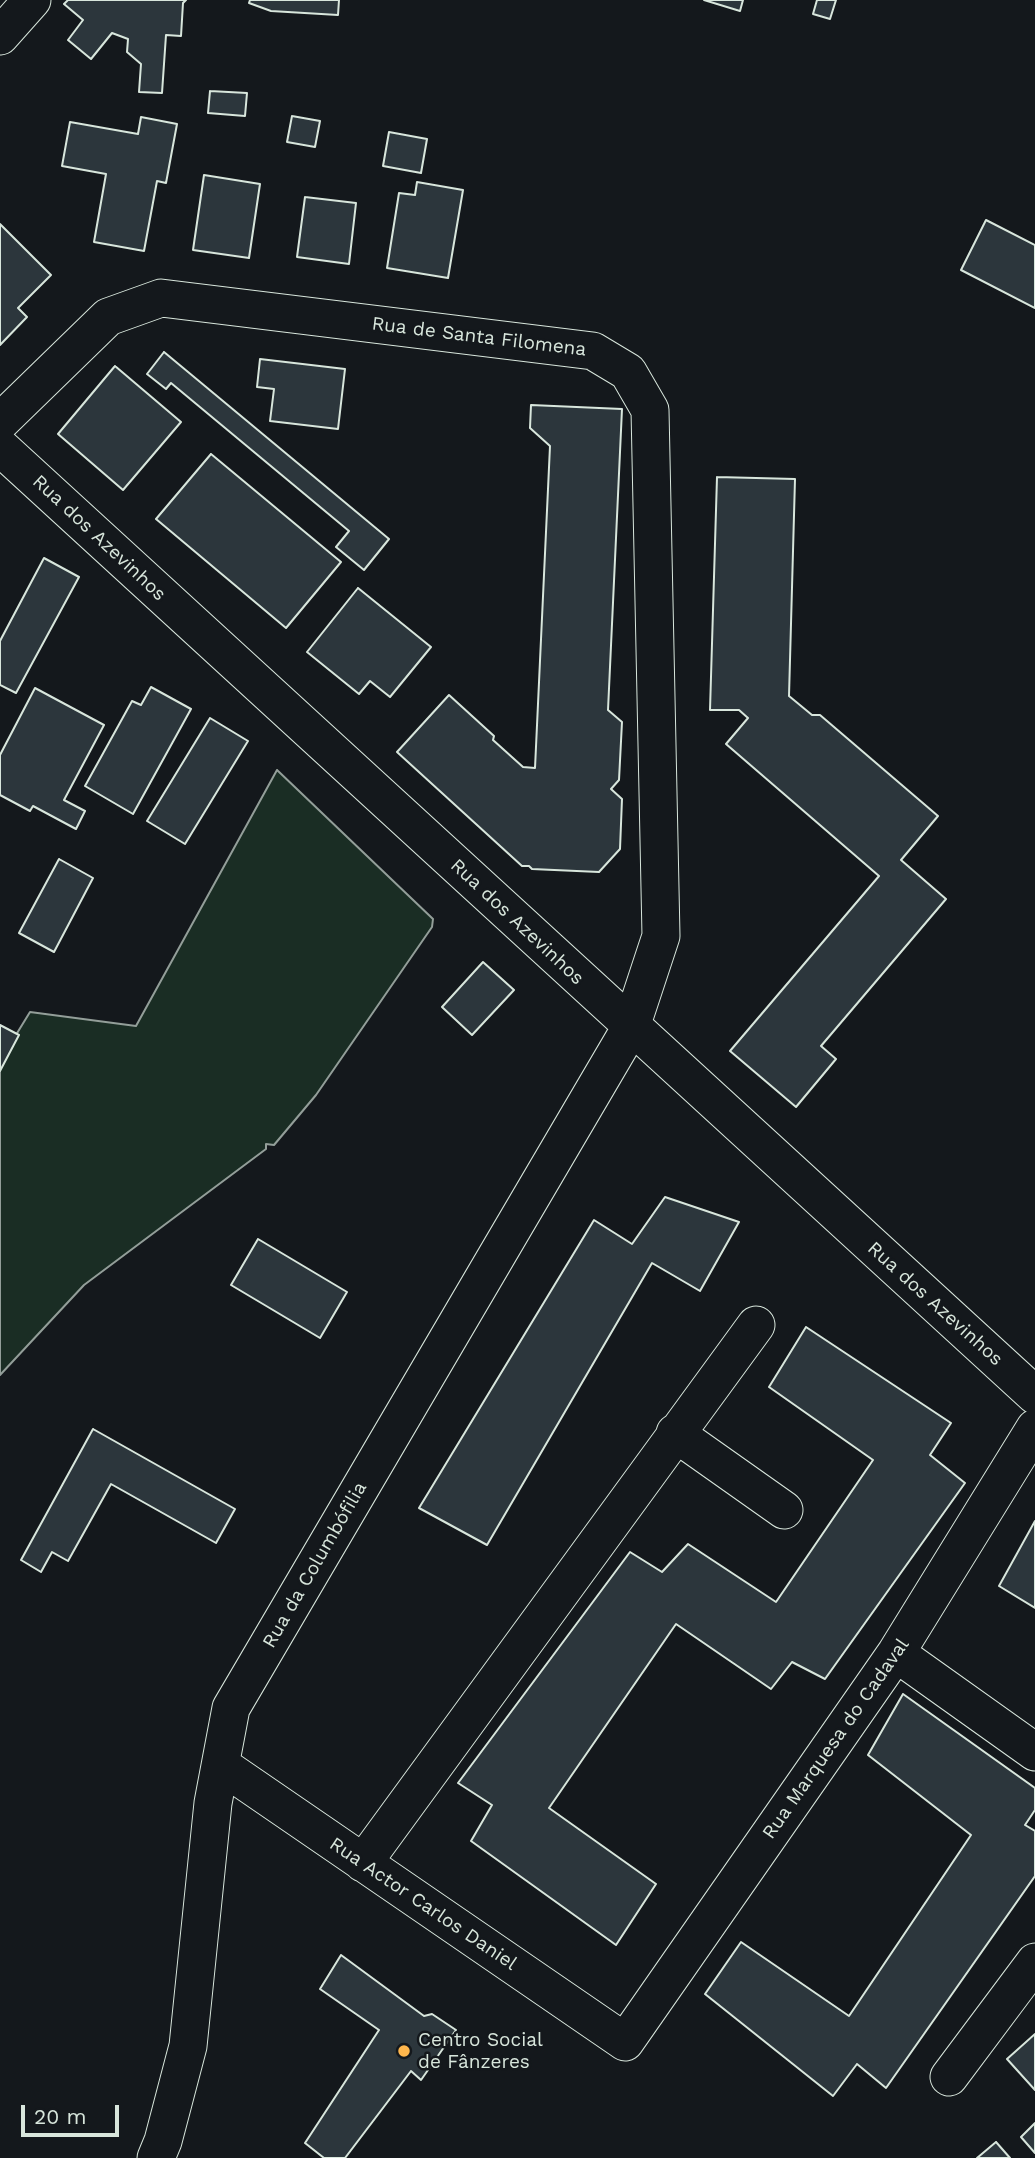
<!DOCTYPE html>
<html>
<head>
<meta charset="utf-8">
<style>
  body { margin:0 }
  #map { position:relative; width:1035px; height:2158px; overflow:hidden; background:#14181c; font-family:"Work Sans",sans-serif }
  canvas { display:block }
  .scale { position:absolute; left:21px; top:2105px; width:98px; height:32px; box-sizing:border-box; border:4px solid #d8e6dc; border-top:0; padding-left:9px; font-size:21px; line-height:24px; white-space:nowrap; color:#d8e6dc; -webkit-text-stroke:5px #14181c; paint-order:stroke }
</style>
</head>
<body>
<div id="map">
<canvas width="1035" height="2158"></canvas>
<div class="scale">20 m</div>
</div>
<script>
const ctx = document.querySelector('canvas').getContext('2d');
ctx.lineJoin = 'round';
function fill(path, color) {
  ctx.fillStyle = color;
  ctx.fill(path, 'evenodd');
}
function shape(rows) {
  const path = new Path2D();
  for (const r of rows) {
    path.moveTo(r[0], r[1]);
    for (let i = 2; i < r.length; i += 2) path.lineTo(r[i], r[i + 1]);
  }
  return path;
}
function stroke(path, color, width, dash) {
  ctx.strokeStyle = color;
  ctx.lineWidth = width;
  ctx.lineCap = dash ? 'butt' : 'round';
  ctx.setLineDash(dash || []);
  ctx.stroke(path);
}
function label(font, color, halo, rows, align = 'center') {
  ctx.font = font + ' "Work Sans",sans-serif';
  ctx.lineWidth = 5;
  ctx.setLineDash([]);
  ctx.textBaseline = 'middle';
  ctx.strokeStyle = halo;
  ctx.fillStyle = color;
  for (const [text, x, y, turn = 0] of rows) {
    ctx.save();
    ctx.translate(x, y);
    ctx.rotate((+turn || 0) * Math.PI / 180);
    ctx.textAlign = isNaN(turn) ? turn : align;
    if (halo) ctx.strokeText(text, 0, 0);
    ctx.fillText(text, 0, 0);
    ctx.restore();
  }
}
const green = shape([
  [277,770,433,919,432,927,316,1095,274,1145,266,1144,266,1149,84,1285,0,1375,0,1061,30,1012,136,1026,277,770]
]);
fill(green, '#1a2d24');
stroke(green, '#939e99', 2);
const building = shape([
  [68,0,186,0,183,3,181,36,166,35,162,93,139,92,141,64,127,52,128,39,112,33,91,59,68,40,83,20,64,4,68,0],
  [250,0,339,0,338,15,271,11,249,3,250,0],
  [704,0,743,0,740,11,704,0],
  [817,0,836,0,830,19,813,14,817,0],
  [210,91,247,93,245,116,208,113,210,91],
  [292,116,320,121,315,147,287,142,292,116],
  [141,117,177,124,166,183,157,181,144,251,94,242,106,174,62,166,70,122,138,134,141,117],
  [389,132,427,139,421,173,383,166,389,132],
  [204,175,260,184,249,258,193,250,204,175],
  [417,182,463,190,448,278,387,268,399,193,415,195,417,182],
  [305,197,356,203,349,264,297,257,305,197],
  [986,220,1035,245,1035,308,961,270,986,220],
  [0,224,51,275,18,308,27,317,0,345,0,224],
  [164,352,389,539,364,570,336,547,349,531,171,383,166,389,147,374,164,352],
  [260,359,345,369,338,429,270,421,274,389,257,387,260,359],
  [115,366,181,422,123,490,58,434,115,366],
  [531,405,622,409,608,710,622,722,619,780,611,789,622,799,620,849,599,872,532,869,529,866,522,866,397,752,449,695,494,736,493,740,523,767,535,768,550,446,530,428,531,405],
  [211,454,341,562,286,628,156,519,211,454],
  [717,477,795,479,789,696,812,715,820,715,938,816,901,860,946,899,821,1046,836,1059,796,1107,730,1051,879,876,726,744,748,718,739,710,710,710,717,477],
  [44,558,79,577,16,693,0,685,0,641,44,558],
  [358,588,431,647,390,697,370,681,359,694,307,652,358,588],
  [151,687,191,709,133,814,85,786,132,701,141,705,151,687],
  [35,688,104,725,64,800,85,811,76,829,33,806,30,811,0,795,0,755,35,688],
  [210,718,248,741,185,844,147,821,210,718],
  [59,859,93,878,54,952,19,933,59,859],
  [483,962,514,990,472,1035,442,1007,483,962],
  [0,1025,19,1035,0,1071,0,1025],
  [665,1197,739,1222,700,1291,652,1263,487,1545,419,1508,594,1220,632,1244,665,1197],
  [258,1239,347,1292,320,1338,231,1285,258,1239],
  [806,1327,951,1423,930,1455,965,1483,825,1679,792,1662,771,1689,676,1624,549,1808,656,1884,616,1945,471,1841,492,1805,458,1783,630,1552,662,1572,688,1544,776,1602,873,1460,769,1387,806,1327],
  [93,1429,235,1509,216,1543,111,1484,68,1561,52,1552,41,1572,21,1560,93,1429],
  [1035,1521,1035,1608,999,1586,1035,1521],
  [903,1694,1035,1788,1035,1810,1025,1825,1035,1831,1035,1876,886,2088,857,2064,833,2096,705,1994,741,1942,849,2016,971,1835,868,1755,903,1694],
  [341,1955,424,2016,432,2014,456,2030,421,2080,411,2071,345,2158,324,2158,305,2143,379,2030,320,1989,341,1955],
  [1035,2034,1035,2090,1007,2059,1035,2034],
  [1035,2123,1035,2153,1021,2137,1035,2123],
  [996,2142,1010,2158,977,2158,996,2142]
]);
fill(building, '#2c363c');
stroke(building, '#d8e6dc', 2);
const minor = shape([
  [0,36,32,0],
  [0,422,108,317,161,298,593,351,628,372,650,410,661,936,631,1027,231,1708,213,1803,188,2046,163,2141,156,2158],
  [0,447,1035,1395],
  [675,1433,784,1510],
  [896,1653,1035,1752],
  [221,1765,625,2042,896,1653,1035,1428],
  [363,1863,756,1325],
  [949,2077,1035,1962]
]);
stroke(minor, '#d8e6dc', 39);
stroke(minor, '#14181c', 37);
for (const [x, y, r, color] of [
  [404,2051,7,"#ffb74d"]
]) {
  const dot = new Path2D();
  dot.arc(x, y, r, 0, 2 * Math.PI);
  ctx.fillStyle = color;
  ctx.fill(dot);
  stroke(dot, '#14181c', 2.5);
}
label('19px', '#d8e6dc', '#14181c', [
  ["Rua de Santa Filomena",479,337,7],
  ["Rua dos Azevinhos",99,538,43],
  ["Rua dos Azevinhos",517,922,43],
  ["Rua dos Azevinhos",935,1304,42],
  ["Rua da Columbófilia",315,1565,-60],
  ["Rua Marquesa do Cadaval",836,1739,-55],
  ["Rua Actor Carlos Daniel",423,1904,34]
]);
label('19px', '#d8e6dc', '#14181c', [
  ["Centro Social",418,2040],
  ["de Fânzeres",418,2062]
], 'left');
</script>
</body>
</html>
